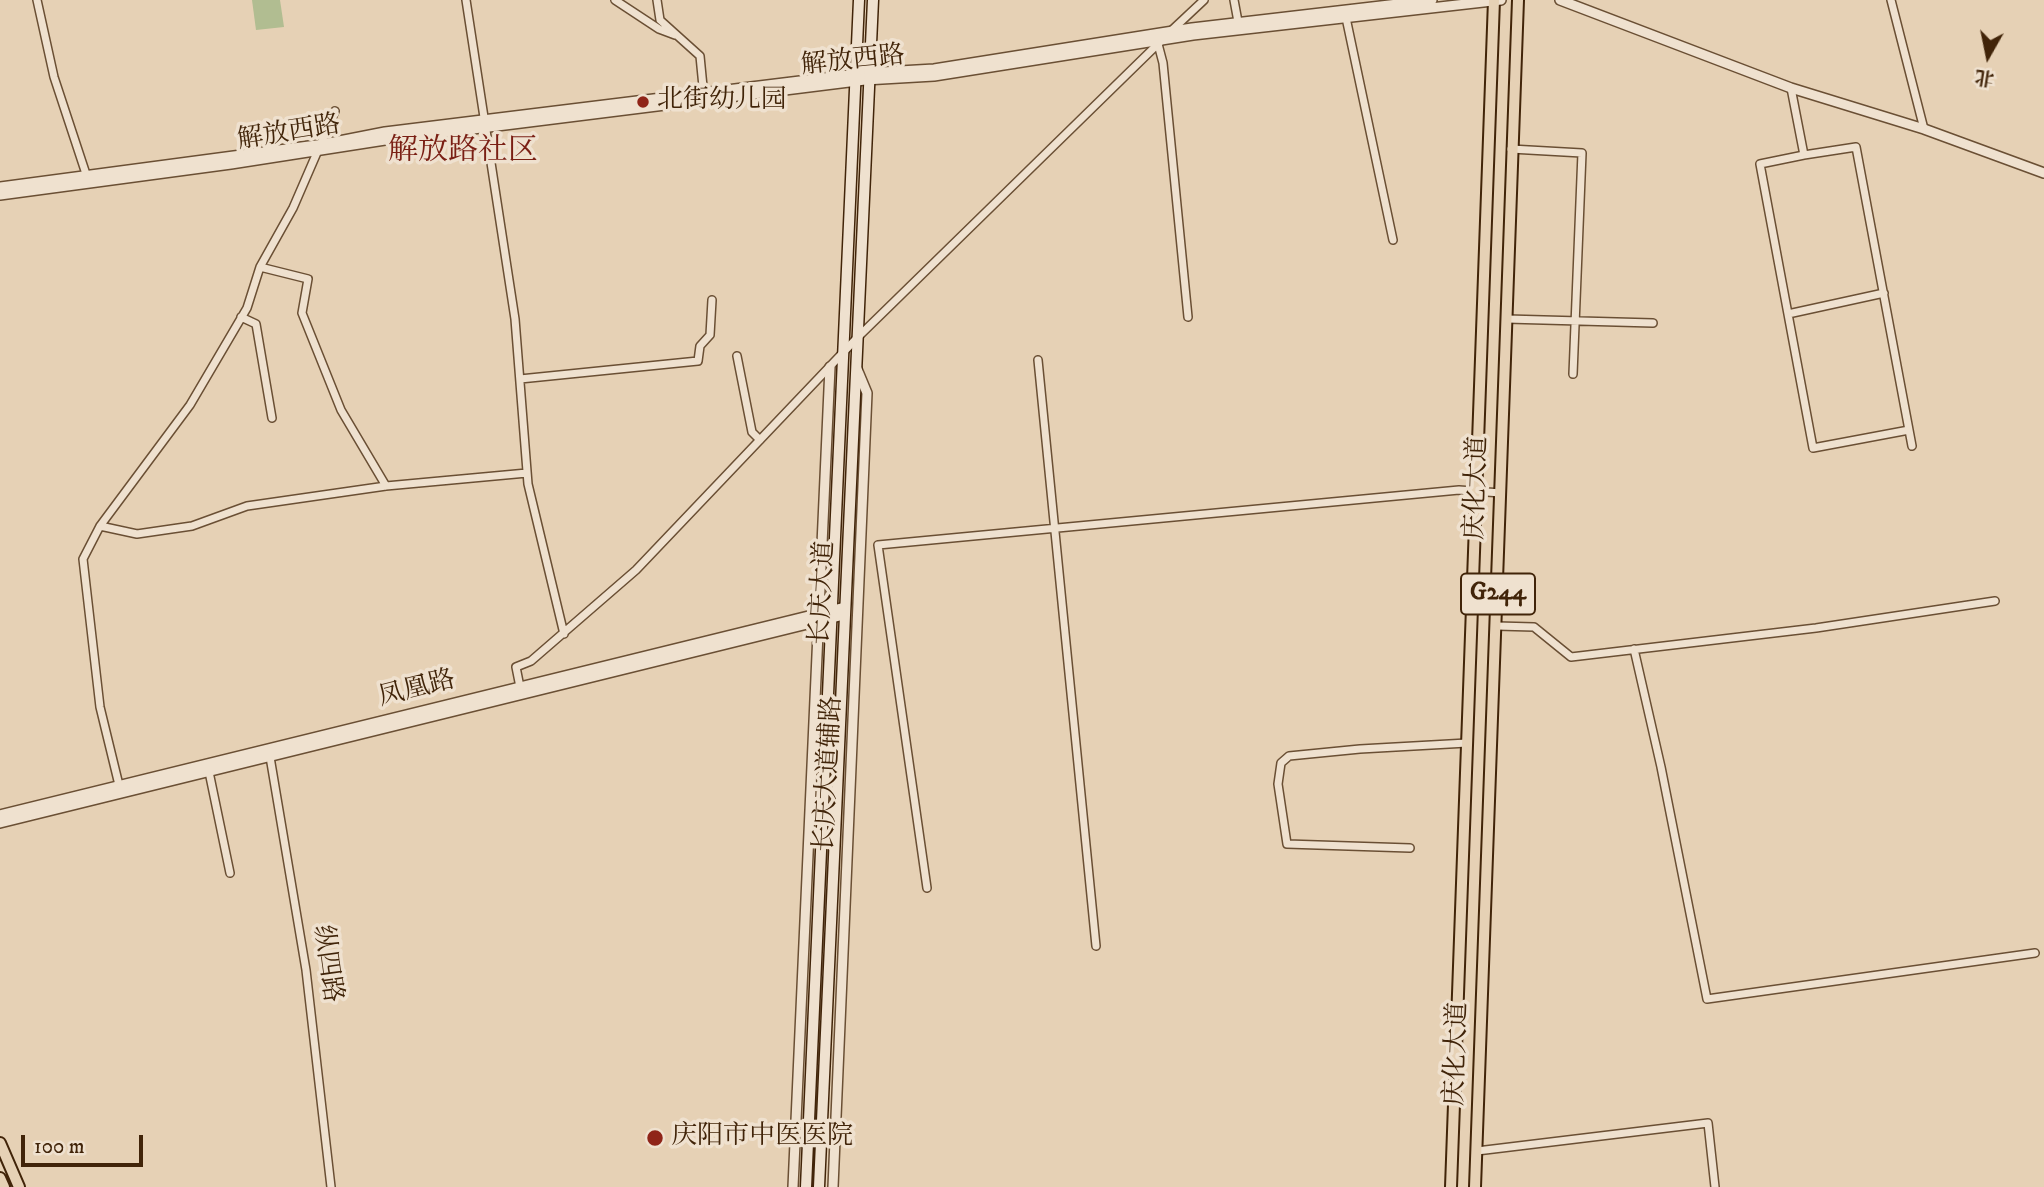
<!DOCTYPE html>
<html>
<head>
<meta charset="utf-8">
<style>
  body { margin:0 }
  #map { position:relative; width:2044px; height:1187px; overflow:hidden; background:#e6d1b5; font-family:"IM FELL DW Pica","Noto Serif SC",serif }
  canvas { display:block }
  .north { position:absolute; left:1953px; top:21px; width:70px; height:70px; -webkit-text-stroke:5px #efe1cf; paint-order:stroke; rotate:189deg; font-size:19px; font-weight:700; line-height:28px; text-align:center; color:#412409 }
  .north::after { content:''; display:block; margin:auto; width:24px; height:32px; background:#412409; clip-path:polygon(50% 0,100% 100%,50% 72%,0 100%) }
  .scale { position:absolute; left:21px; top:1135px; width:122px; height:32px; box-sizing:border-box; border:4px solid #412409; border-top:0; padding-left:9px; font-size:21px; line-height:24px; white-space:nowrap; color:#412409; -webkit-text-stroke:5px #efe1cf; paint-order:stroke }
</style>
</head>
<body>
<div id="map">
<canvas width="2044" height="1187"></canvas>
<div class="north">北</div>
<div class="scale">100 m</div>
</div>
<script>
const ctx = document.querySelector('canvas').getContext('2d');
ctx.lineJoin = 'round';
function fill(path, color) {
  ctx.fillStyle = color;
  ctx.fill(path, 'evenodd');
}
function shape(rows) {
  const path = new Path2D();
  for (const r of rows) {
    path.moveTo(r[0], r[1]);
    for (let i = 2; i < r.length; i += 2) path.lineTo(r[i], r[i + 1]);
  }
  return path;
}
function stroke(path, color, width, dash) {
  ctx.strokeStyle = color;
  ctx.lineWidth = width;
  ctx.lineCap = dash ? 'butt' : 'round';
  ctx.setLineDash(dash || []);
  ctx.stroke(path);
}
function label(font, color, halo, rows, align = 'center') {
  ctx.font = font + ' "IM FELL DW Pica","Noto Serif SC",serif';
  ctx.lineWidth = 7;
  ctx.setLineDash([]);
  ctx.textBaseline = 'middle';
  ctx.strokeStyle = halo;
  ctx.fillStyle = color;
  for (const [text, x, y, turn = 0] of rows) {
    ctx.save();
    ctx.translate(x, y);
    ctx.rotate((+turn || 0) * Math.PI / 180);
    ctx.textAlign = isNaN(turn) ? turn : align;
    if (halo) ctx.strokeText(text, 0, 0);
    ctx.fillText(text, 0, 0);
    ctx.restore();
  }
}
fill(shape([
  [252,0,280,0,284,27,256,30]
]), '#b1bd91');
const minor = shape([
  [37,0,54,77,88,180],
  [466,0,515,319,528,484,564,634],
  [615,0,659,29,675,35],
  [657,0,660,20,700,56,704,97],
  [1234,0,1239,27],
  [1891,0,1924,129],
  [1345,13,1393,240],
  [1171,31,1204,0],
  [1158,44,1163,63,1188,317],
  [1791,88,1804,155,1856,147,1912,446],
  [1511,149,1582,153,1573,374],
  [1804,155,1760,164,1813,448,1909,430],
  [260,267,308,279,302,313,341,410,386,486],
  [1788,314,1884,293],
  [241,317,256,324,272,418],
  [1507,319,1653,323],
  [737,356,752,432,760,440],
  [1038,360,1096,946],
  [520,379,698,361,700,346,710,335,712,300],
  [100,526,137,534,192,526,247,506,386,486,527,473],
  [1497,626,1534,627,1571,657,1816,628,1995,601],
  [1634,649,1661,767,1707,999,2035,953],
  [520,687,516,667,531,661,636,570,856,339,1163,39],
  [269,751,306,970,331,1187],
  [208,767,230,873],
  [119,785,100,707,83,559,100,526,190,405,247,308,260,267,293,208,335,111],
  [1410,848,1287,844,1278,784,1281,763,1289,756,1360,749,1467,743],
  [927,888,878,545,1459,490,1501,493],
  [1477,1151,1708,1123,1715,1187]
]);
const tertiary = shape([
  [1560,0,1791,88,1924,129,2044,173],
  [0,187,324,144,385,132,865,73,934,69,1192,28,1432,0],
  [0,195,231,164,385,140,865,80,934,76,1193,35,1501,0],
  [0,815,845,607],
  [0,823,844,615],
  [793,1187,830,367],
  [833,1187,867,393,857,369]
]);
const secondary = shape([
  [806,1187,859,0],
  [819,1187,873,0]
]);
const primary = shape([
  [0,1143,19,1187],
  [0,1178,4,1187]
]);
const trunk = shape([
  [1451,1187,1494,0],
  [1475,1187,1518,0]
]);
stroke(minor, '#6a4f34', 10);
stroke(tertiary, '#6a4f34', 12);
stroke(secondary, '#412409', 13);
stroke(primary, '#412409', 14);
stroke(trunk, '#412409', 14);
stroke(minor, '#efe1cf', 7);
stroke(tertiary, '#efe1cf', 9);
stroke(secondary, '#efe1cf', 10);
stroke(primary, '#e6d1b5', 10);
stroke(trunk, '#e6d1b5', 10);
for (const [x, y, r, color] of [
  [643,102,7,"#8f2418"],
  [655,1138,9,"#8f2418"]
]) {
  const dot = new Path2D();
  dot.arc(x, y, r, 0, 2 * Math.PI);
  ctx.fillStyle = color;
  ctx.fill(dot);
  stroke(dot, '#efe1cf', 2.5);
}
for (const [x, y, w] of [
  [1498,594,74]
]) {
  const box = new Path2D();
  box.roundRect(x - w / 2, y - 20.5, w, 41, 5);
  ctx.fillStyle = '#efe1cf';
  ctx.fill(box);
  stroke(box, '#412409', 2);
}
label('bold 24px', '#412409', null, [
  ["G244",1498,594]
]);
label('26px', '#412409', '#efe1cf', [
  ["解放西路",853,62,-6],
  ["解放西路",289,134,-9],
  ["庆化大道",1478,488,-88],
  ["长庆大道",824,593,-87],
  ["凤凰路",417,690,-14],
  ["长庆大道辅路",830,774,-87],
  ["纵四路",326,964,82],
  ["庆化大道",1458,1054,-88]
]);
label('26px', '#412409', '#efe1cf', [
  ["北街幼儿园",657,102],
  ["庆阳市中医医院",671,1138]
], 'left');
label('30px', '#7a1f14', '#efe1cf', [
  ["解放路社区",463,153]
]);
</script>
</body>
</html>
